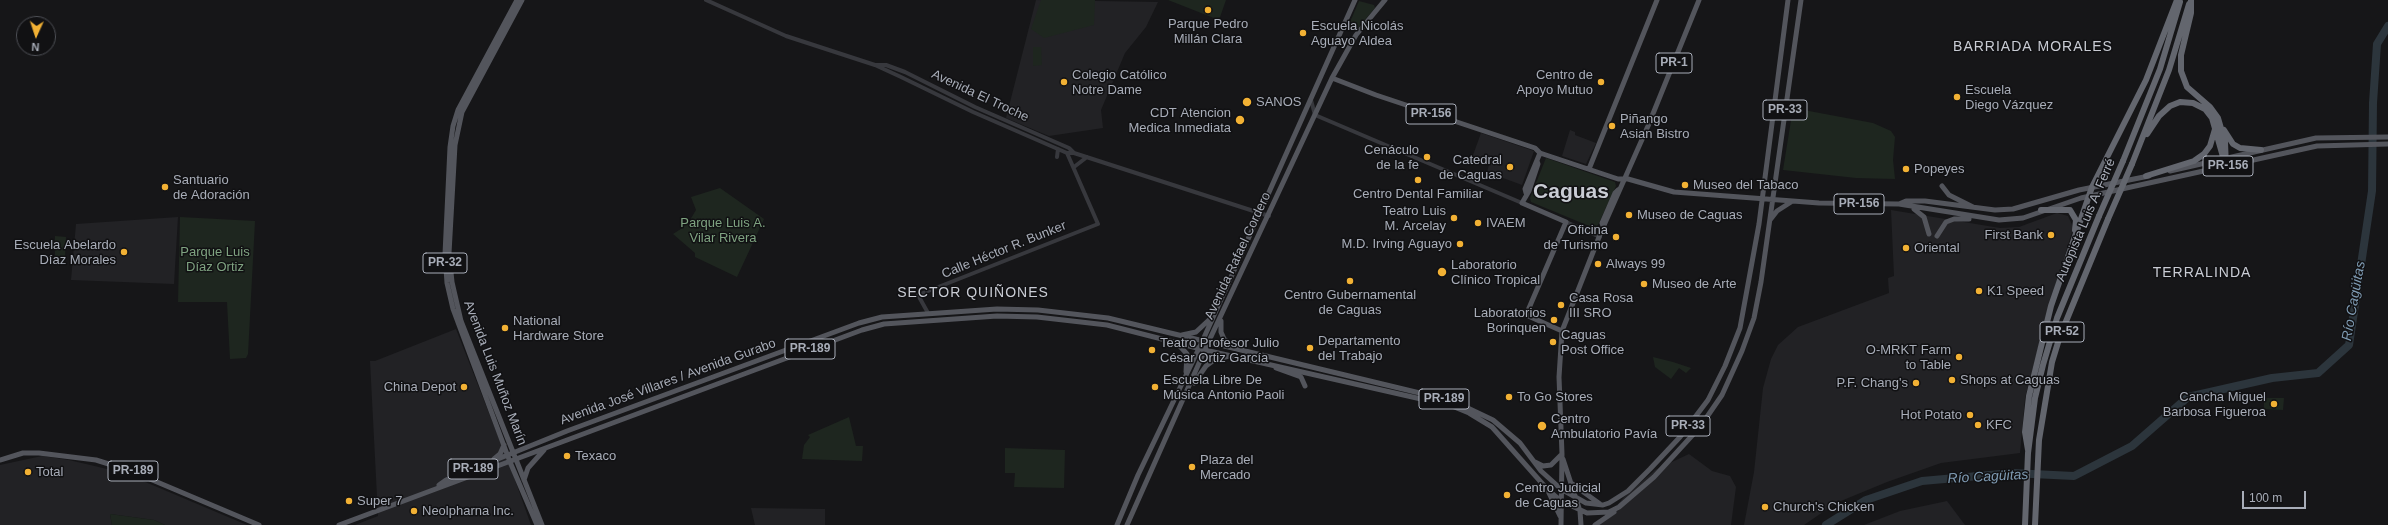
<!DOCTYPE html>
<html>
<head>
<meta charset="utf-8">
<style>
  body { margin:0 }
  #map { position:relative; width:2388px; height:525px; overflow:hidden; background:#161618; font-family:Helvetica,sans-serif }
  canvas { display:block }
  .north { position:absolute; left:16px; top:16px; width:40px; height:40px; box-sizing:border-box; background:#111113; border:1px solid #4d4f55; border-radius:50%; rotate:183deg; font-size:11px; font-weight:700; line-height:16px; text-align:center; color:#a8adb8 }
  .north::after { content:''; display:block; margin:auto; width:14px; height:18px; background:#f2b134; clip-path:polygon(50% 0,100% 100%,50% 72%,0 100%) }
  .scale { position:absolute; left:2242px; top:491px; width:64px; height:18px; box-sizing:border-box; border:2px solid #a8adb8; border-top:0; padding-left:5px; font-size:12px; line-height:14px; white-space:nowrap; color:#a8adb8; -webkit-text-stroke:3px #111113; paint-order:stroke }
</style>
</head>
<body>
<div id="map">
<canvas width="2388" height="525"></canvas>
<div class="north">N</div>
<div class="scale">100 m</div>
</div>
<script>
const ctx = document.querySelector('canvas').getContext('2d');
ctx.lineJoin = 'round';
function fill(path, color) {
  ctx.fillStyle = color;
  ctx.fill(path, 'evenodd');
}
function shape(rows) {
  const path = new Path2D();
  for (const r of rows) {
    path.moveTo(r[0], r[1]);
    for (let i = 2; i < r.length; i += 2) path.lineTo(r[i], r[i + 1]);
  }
  return path;
}
function stroke(path, color, width, dash) {
  ctx.strokeStyle = color;
  ctx.lineWidth = width;
  ctx.lineCap = dash ? 'butt' : 'round';
  ctx.setLineDash(dash || []);
  ctx.stroke(path);
}
function label(font, color, halo, rows, align = 'center') {
  ctx.font = font + ' Helvetica,sans-serif';
  ctx.lineWidth = 3;
  ctx.setLineDash([]);
  ctx.textBaseline = 'middle';
  ctx.strokeStyle = halo;
  ctx.fillStyle = color;
  for (const [text, x, y, turn = 0] of rows) {
    ctx.save();
    ctx.translate(x, y);
    ctx.rotate((+turn || 0) * Math.PI / 180);
    ctx.textAlign = isNaN(turn) ? turn : align;
    if (halo) ctx.strokeText(text, 0, 0);
    ctx.fillText(text, 0, 0);
    ctx.restore();
  }
}
fill(shape([
  [1036,0,1158,2,1146,27,1125,53,1101,110,1103,128,1049,136,1006,118],
  [1570,130,1575,132,1575,135,1596,143,1586,164,1562,156],
  [1481,133,1534,151,1522,185,1487,172,1489,165,1472,158],
  [1891,210,2000,228,2019,227,2057,213,2068,216,2073,227,2072,232,2049,306,2025,398,2020,453,1941,463,1887,482,1836,503,1804,525,1744,525,1754,472,1763,388,1771,359,1778,345,1798,327,1889,293,1888,278,1894,276],
  [178,217,174,284,71,280,76,224],
  [456,329,514,477,531,525,355,525,378,516,370,361,375,361],
  [1689,454,1712,471,1730,476,1736,487,1731,525,1594,525,1609,515,1624,497,1655,470],
  [42,456,69,460,124,473,247,525,165,525,154,520,110,514,112,525,0,525,0,465],
  [1947,501,1965,525,1864,525,1900,511],
  [751,508,825,509,825,525,755,525]
]), '#222225');
fill(shape([
  [1041,0,1095,0,1094,25,1044,38,1031,29],
  [1168,0,1226,0,1219,20],
  [1359,1,1374,5,1375,8,1357,29,1351,29,1350,22],
  [1033,47,1041,47,1042,65,1033,66],
  [1793,108,1873,123,1891,131,1895,137,1893,160,1895,179,1856,178,1783,170],
  [1546,158,1615,182,1616,186,1597,227,1594,228,1531,202,1530,198],
  [720,188,764,219,737,277,695,257,695,253,673,234,684,227,683,223,690,220,696,210,691,197],
  [180,217,255,221,248,354,246,358,230,359,227,302,178,302],
  [55,236,66,237,65,256,55,256],
  [1653,357,1673,362,1691,368,1686,373,1679,368,1671,379,1655,367],
  [2264,398,2284,398,2283,410,2264,409],
  [849,417,856,446,863,446,862,461,802,459,804,445,810,437,808,435],
  [1005,448,1065,450,1064,488,1014,487,1015,473,1005,473],
  [110,514,154,520,165,525,112,525]
]), '#1e261f');
stroke(shape([
  [1826,525,1866,500,1922,481,2012,473,2074,476,2132,446,2188,397,2272,378,2318,373,2349,345,2372,191,2373,103,2377,44,2388,26]
]), '#2c353c', 8);
stroke(shape([
  [706,0,786,36,875,65,901,77,973,112,1067,153,1074,153,1269,216],
  [876,65,886,65,905,72,975,107,1069,148,1074,153],
  [1311,100,1315,115,1522,203],
  [1057,157,1058,149],
  [1074,167,1087,157],
  [1566,222,1600,237],
  [928,313,918,295,1098,224,1067,153]
]), '#37383d', 4);
stroke(shape([
  [517,0,458,110,453,126,450,147,445,254,447,283,453,309,510,462,537,525],
  [522,0,462,112,455,145,449,253,452,282,461,321,542,525],
  [1332,78,1376,95,1535,148,1540,153,1618,179,1628,179,1674,192,1819,203,1899,204,1999,220,2023,218,2081,198,2317,146,2388,144],
  [1537,161,1538,164,1529,191,1522,203,1566,222,1526,315,1562,331],
  [1589,169,1657,0],
  [2170,171,2316,138,2388,137],
  [1942,186,1949,195,1973,207],
  [1526,193,1525,189,1540,153],
  [1899,204,1906,201,1925,201,1995,210,2013,209,2079,190,2149,176],
  [1914,209,1924,217,1929,234],
  [1770,220,1777,211,1791,202],
  [1603,226,1602,223,1609,207,1615,193,1618,190],
  [1937,236,1946,222,1954,219,1969,219],
  [1221,321,1221,332,1224,339,1235,348],
  [1182,335,1196,332,1210,319],
  [1177,343,1187,354,1186,372],
  [1276,368,1301,377,1305,386],
  [1194,383,1206,366,1214,360,1229,356],
  [494,459,500,454,504,445],
  [1563,459,1580,511,1581,525],
  [0,460,23,453,39,453,96,460,131,471,259,525],
  [1535,462,1543,466,1551,465,1561,455],
  [524,480,528,468,544,450],
  [1571,483,1600,504],
  [439,485,446,480,567,431,859,323,882,317,997,309,1038,310,1108,318,1453,401,1493,420,1520,443,1541,471,1561,489,1586,503,1603,505,1609,503,1628,491,1650,469,1680,437,1708,400,1725,366,1740,328,1759,224,1788,0],
  [1549,493,1560,516],
  [339,525,862,330,884,324,997,316,1037,317,1107,325,1205,350,1452,406,1469,413,1492,427,1548,490,1561,501,1587,513,1609,512,1619,507,1654,477,1700,427,1722,395,1742,351,1754,318,1761,282,1801,0],
  [1117,525,1138,475,1202,342,1355,0],
  [1127,525,1208,343,1332,78,1356,35,1385,0],
  [1561,525,1562,454,1559,377,1562,331,1601,232,1648,126,1699,0],
  [1595,525,1614,512]
]), '#53555c', 5);
stroke(shape([
  [2191,0,2191,13,2181,55,2181,71,2187,87,2210,107,2218,118,2225,142,2226,167],
  [2224,130,2233,144,2240,148,2261,150],
  [2147,134,2159,116,2170,106,2180,102,2193,103,2205,109,2212,118,2225,164],
  [2123,161,2160,69,2180,2],
  [2132,164,2169,70,2189,4],
  [2146,176,2194,161,2204,154,2210,146,2215,129],
  [2041,210,2070,210,2076,220,2075,230],
  [2028,450,2025,432,2029,396,2051,306,2092,187,2146,80,2177,0],
  [2025,525,2028,453,2035,398,2043,365,2057,318,2099,216],
  [2035,525,2039,440,2052,362,2060,336,2108,219]
]), '#63666e', 6);
stroke(shape([
  [2099,216,2123,161],
  [2108,219,2132,164]
]), '#63666e', 6);
for (const [x, y, r, color] of [
  [1208,10,4,"#f2b134"],
  [1303,33,4,"#f2b134"],
  [1064,82,4,"#f2b134"],
  [1601,82,4,"#f2b134"],
  [1957,97,4,"#f2b134"],
  [1247,102,5,"#f2b134"],
  [1240,120,5,"#f2b134"],
  [1612,126,4,"#f2b134"],
  [1427,157,4,"#f2b134"],
  [1510,167,4,"#f2b134"],
  [1906,169,4,"#f2b134"],
  [1418,180,4,"#f2b134"],
  [1685,185,4,"#f2b134"],
  [165,187,4,"#f2b134"],
  [1629,215,4,"#f2b134"],
  [1454,218,4,"#f2b134"],
  [1478,223,4,"#f2b134"],
  [2051,235,4,"#f2b134"],
  [1616,237,4,"#f2b134"],
  [1460,244,4,"#f2b134"],
  [1906,248,4,"#f2b134"],
  [124,252,4,"#f2b134"],
  [1598,264,4,"#f2b134"],
  [1442,272,5,"#f2b134"],
  [1350,281,4,"#f2b134"],
  [1644,284,4,"#f2b134"],
  [1979,291,4,"#f2b134"],
  [1561,305,4,"#f2b134"],
  [1554,320,4,"#f2b134"],
  [505,328,4,"#f2b134"],
  [1553,342,4,"#f2b134"],
  [1310,348,4,"#f2b134"],
  [1152,350,4,"#f2b134"],
  [1959,357,4,"#f2b134"],
  [1952,380,4,"#f2b134"],
  [1916,383,4,"#f2b134"],
  [464,387,4,"#f2b134"],
  [1155,387,4,"#f2b134"],
  [1509,397,4,"#f2b134"],
  [2274,404,4,"#f2b134"],
  [1970,415,4,"#f2b134"],
  [1978,425,4,"#f2b134"],
  [1542,426,5,"#f2b134"],
  [567,456,4,"#f2b134"],
  [1192,467,4,"#f2b134"],
  [28,472,4,"#f2b134"],
  [1507,495,4,"#f2b134"],
  [349,501,4,"#f2b134"],
  [1765,507,4,"#f2b134"],
  [414,511,4,"#f2b134"]
]) {
  const dot = new Path2D();
  dot.arc(x, y, r, 0, 2 * Math.PI);
  ctx.fillStyle = color;
  ctx.fill(dot);
  stroke(dot, '#111113', 1.5);
}
for (const [x, y, w] of [
  [1674,63,36],
  [1785,110,44],
  [1431,114,50],
  [2228,166,50],
  [1859,204,50],
  [445,263,44],
  [2062,332,44],
  [810,349,50],
  [1444,399,50],
  [1688,426,44],
  [473,469,50],
  [133,471,50]
]) {
  const box = new Path2D();
  box.roundRect(x - w / 2, y - 10, w, 20, 3);
  ctx.fillStyle = '#111113';
  ctx.fill(box);
  stroke(box, '#a8adb8', 1);
}
label('bold 12px', '#a8adb8', null, [
  ["PR-1",1674,63],
  ["PR-33",1785,110],
  ["PR-156",1431,114],
  ["PR-156",2228,166],
  ["PR-156",1859,204],
  ["PR-32",445,263],
  ["PR-52",2062,332],
  ["PR-189",810,349],
  ["PR-189",1444,399],
  ["PR-33",1688,426],
  ["PR-189",473,469],
  ["PR-189",133,471]
]);
label('13px', '#a8adb8', '#111113', [
  ["Parque Pedro",1208,24,"center"],
  ["Millán Clara",1208,39,"center"],
  ["Escuela Nicolás",1311,26],
  ["Aguayo Aldea",1311,41],
  ["Colegio Católico",1072,75],
  ["Notre Dame",1072,90],
  ["Centro de",1593,75,"right"],
  ["Apoyo Mutuo",1593,90,"right"],
  ["Escuela",1965,90],
  ["Diego Vázquez",1965,105],
  ["SANOS",1256,102],
  ["CDT Atencion",1231,113,"right"],
  ["Medica Inmediata",1231,128,"right"],
  ["Piñango",1620,119],
  ["Asian Bistro",1620,134],
  ["Cenáculo",1419,150,"right"],
  ["de la fe",1419,165,"right"],
  ["Catedral",1502,160,"right"],
  ["de Caguas",1502,175,"right"],
  ["Popeyes",1914,169],
  ["Santuario",173,180],
  ["de Adoración",173,195],
  ["Museo del Tabaco",1693,185],
  ["Centro Dental Familiar",1418,194,"center"],
  ["Teatro Luis",1446,211,"right"],
  ["M. Arcelay",1446,226,"right"],
  ["Museo de Caguas",1637,215],
  ["IVAEM",1486,223],
  ["Oficina",1608,230,"right"],
  ["de Turismo",1608,245,"right"],
  ["First Bank",2043,235,"right"],
  ["M.D. Irving Aguayo",1452,244,"right"],
  ["Escuela Abelardo",116,245,"right"],
  ["Díaz Morales",116,260,"right"],
  ["Oriental",1914,248],
  ["Always 99",1606,264],
  ["Laboratorio",1451,265],
  ["Clínico Tropical",1451,280],
  ["Museo de Arte",1652,284],
  ["K1 Speed",1987,291],
  ["Centro Gubernamental",1350,295,"center"],
  ["de Caguas",1350,310,"center"],
  ["Casa Rosa",1569,298],
  ["III SRO",1569,313],
  ["Laboratorios",1546,313,"right"],
  ["Borinquen",1546,328,"right"],
  ["National",513,321],
  ["Hardware Store",513,336],
  ["Caguas",1561,335],
  ["Post Office",1561,350],
  ["Departamento",1318,341],
  ["del Trabajo",1318,356],
  ["Teatro Profesor Julio",1160,343],
  ["César Ortiz García",1160,358],
  ["O-MRKT Farm",1951,350,"right"],
  ["to Table",1951,365,"right"],
  ["Escuela Libre De",1163,380],
  ["Música Antonio Paoli",1163,395],
  ["Shops at Caguas",1960,380],
  ["P.F. Chang's",1908,383,"right"],
  ["China Depot",456,387,"right"],
  ["To Go Stores",1517,397],
  ["Cancha Miguel",2266,397,"right"],
  ["Barbosa Figueroa",2266,412,"right"],
  ["Hot Potato",1962,415,"right"],
  ["Centro",1551,419],
  ["Ambulatorio Pavía",1551,434],
  ["KFC",1986,425],
  ["Texaco",575,456],
  ["Plaza del",1200,460],
  ["Mercado",1200,475],
  ["Total",36,472],
  ["Centro Judicial",1515,488],
  ["de Caguas",1515,503],
  ["Super 7",357,501],
  ["Church's Chicken",1773,507],
  ["Neolpharna Inc.",422,511]
], 'left');
label('13px', '#a8adb8', '#111113', [
  ["Avenida El Troche",980,96,25],
  ["Autopista Luis A. Ferré",2086,220,-67],
  ["Calle Héctor R. Bunker",1004,250,-22],
  ["Avenida Rafael Cordero",1238,256,-65],
  ["Avenida Luis Muñoz Marín",495,373,69],
  ["Avenida José Villares / Avenida Gurabo",668,382,-20]
]);
label('13px', '#7fa381', '#111113', [
  ["Parque Luis A.",723,223],
  ["Vilar Rivera",723,238],
  ["Parque Luis",215,252],
  ["Díaz Ortiz",215,267]
]);
ctx.letterSpacing = '1px';
label('14px', '#c9ccd4', '#111113', [
  ["BARRIADA MORALES",2033,47],
  ["TERRALINDA",2202,273],
  ["SECTOR QUIÑONES",973,293]
]);
ctx.letterSpacing = '0px';
label('italic 14px', '#7f9bb3', '#111113', [
  ["Río Cagüitas",2354,301,-80],
  ["Río Cagüitas",1988,477,-3]
]);
label('bold 21px', '#c9ccd4', '#111113', [
  ["Caguas",1571,192]
]);
</script>
</body>
</html>
